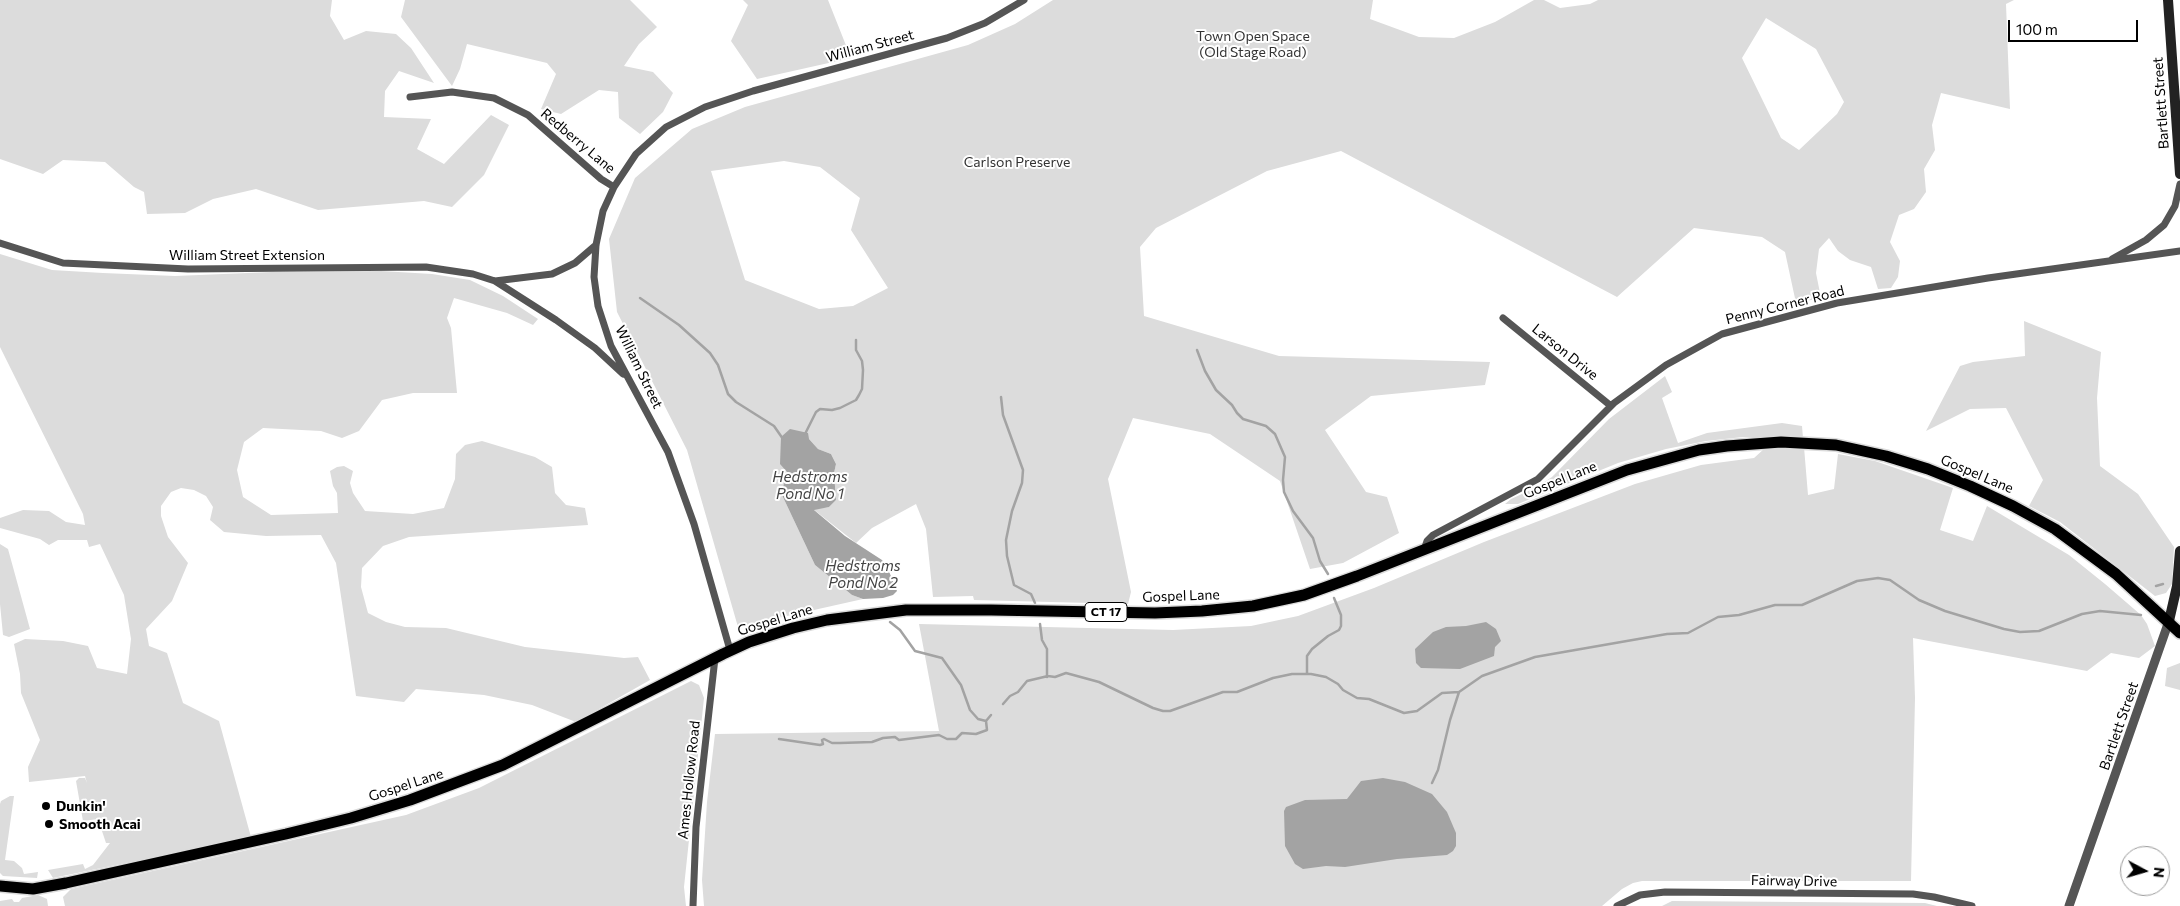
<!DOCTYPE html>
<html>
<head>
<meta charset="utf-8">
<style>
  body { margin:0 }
  #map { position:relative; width:2180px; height:906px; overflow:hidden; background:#fff; font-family:Commissioner,sans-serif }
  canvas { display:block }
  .north { position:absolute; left:2120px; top:846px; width:50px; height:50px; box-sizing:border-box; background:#fff; border:1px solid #999; border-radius:50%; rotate:96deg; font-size:14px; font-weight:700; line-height:20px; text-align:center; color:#000 }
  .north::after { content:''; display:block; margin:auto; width:18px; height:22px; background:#000; clip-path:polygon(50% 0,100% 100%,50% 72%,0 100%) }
  .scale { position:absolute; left:2008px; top:20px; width:130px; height:22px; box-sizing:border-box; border:2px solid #000; border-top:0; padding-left:6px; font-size:15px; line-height:18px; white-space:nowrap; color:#000; -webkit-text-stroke:4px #fff; paint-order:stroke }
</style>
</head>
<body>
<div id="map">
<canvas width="2180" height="906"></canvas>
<div class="north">N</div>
<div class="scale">100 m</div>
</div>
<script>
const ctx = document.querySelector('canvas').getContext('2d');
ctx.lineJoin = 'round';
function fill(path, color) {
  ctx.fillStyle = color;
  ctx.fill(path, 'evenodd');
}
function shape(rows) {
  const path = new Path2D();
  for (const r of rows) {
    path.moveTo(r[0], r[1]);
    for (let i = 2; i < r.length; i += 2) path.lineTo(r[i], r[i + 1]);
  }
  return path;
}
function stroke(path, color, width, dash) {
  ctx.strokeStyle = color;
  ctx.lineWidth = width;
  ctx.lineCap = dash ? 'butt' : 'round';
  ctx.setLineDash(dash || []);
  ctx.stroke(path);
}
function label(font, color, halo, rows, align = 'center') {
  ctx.font = font + ' Commissioner,sans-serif';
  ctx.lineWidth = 4;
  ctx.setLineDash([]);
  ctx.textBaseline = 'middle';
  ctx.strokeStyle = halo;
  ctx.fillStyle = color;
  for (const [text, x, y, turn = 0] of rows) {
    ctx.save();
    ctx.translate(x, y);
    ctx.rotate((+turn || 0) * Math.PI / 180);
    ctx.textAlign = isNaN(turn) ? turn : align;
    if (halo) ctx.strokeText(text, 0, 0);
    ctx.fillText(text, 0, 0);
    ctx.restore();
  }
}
fill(shape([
  [0,0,332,0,330,16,344,40,366,31,396,34,411,48,434,83,399,71,385,91,384,117,431,119,417,149,444,164,491,115,509,125,484,175,452,207,424,201,318,210,256,189,213,199,185,213,147,214,144,192,134,187,105,162,63,160,43,174,0,159],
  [405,0,630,0,657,27,639,44,624,66,653,72,673,93,663,112,640,134,619,118,618,92,599,90,561,114,541,109,556,74,547,63,467,44,460,69,452,86,401,17],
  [743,0,828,0,851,58,757,79,731,41,748,5],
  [1053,0,1373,0,1370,19,1419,37,1454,38,1495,22,1534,0,1544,0,1560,8,1590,4,1598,0,2014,0,2006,4,2010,109,1941,93,1932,125,1935,150,1924,169,1926,192,1914,209,1899,215,1890,242,1900,261,1898,277,1891,288,1878,289,1871,267,1850,260,1838,251,1829,238,1819,249,1816,273,1821,298,1796,303,1785,252,1762,237,1694,228,1617,297,1341,151,1267,171,1156,228,1140,247,1144,316,1279,356,1490,362,1485,385,1371,396,1325,430,1366,492,1387,497,1399,533,1343,563,1310,569,1280,481,1210,434,1133,418,1108,479,1131,592,1128,604,974,600,973,596,933,597,926,529,916,504,872,528,856,543,813,509,829,507,836,500,834,473,836,464,831,454,818,449,809,439,788,472,784,482,782,495,815,565,852,595,863,599,738,627,687,450,617,312,609,239,635,178,692,129,745,107,968,45,1015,24],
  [1766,18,1816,49,1844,102,1837,114,1799,150,1781,138,1742,58],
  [784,161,820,167,860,198,851,230,888,288,853,306,819,309,745,280,711,171],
  [0,254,52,270,103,273,175,276,272,272,381,271,432,274,470,280,503,296,538,319,533,325,507,313,454,298,447,318,451,328,457,393,413,393,382,400,359,431,342,438,321,431,263,428,244,442,237,470,243,497,271,515,338,513,337,493,333,486,330,471,337,467,344,466,353,471,350,483,353,493,365,511,413,514,444,508,455,479,456,454,465,445,482,441,535,457,552,467,555,493,566,505,585,508,588,525,409,537,383,546,362,568,361,587,368,613,386,622,405,627,446,628,525,647,624,658,638,657,650,680,576,722,532,705,484,695,416,689,404,702,356,696,336,563,321,535,266,536,224,532,210,520,213,507,206,496,194,490,181,488,171,492,161,506,161,516,168,537,188,563,172,601,146,629,149,646,167,653,183,703,219,721,251,837,53,878,48,870,83,864,85,869,93,865,110,843,106,843,98,819,83,821,76,781,79,778,85,778,87,783,85,776,29,782,28,767,40,740,21,693,20,674,14,644,25,639,63,641,88,646,97,668,127,674,131,639,124,595,100,544,89,547,87,540,58,540,49,545,40,539,0,528,0,518,23,510,49,511,66,522,85,525,83,514,0,347],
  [2024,321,2101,352,2097,398,2100,466,2138,494,2174,547,2172,584,2166,593,2155,596,2060,522,2029,506,2043,480,2006,408,1970,409,1926,431,1960,366,1973,362,2025,356],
  [1665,376,1672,392,1662,398,1678,443,1707,433,1782,423,1802,426,1803,438,1743,437,1706,441,1666,449,1618,463,1518,504,1505,504,1511,499,1535,488,1552,477,1609,419],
  [1804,447,1808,495,1834,489,1838,454,1875,461,1953,488,1940,530,1973,541,1987,506,2069,555,2105,584,2141,615,2147,624,2155,646,2139,658,2111,653,2087,671,1913,638,1915,698,1911,881,1642,881,1633,883,1622,889,1602,906,704,906,702,880,707,802,715,734,939,731,919,624,1173,630,1251,626,1279,620,1298,616,1374,588,1484,542,1635,484,1701,465,1754,458,1764,449],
  [0,544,8,549,30,629,9,637,3,635,0,604],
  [2180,663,2180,690,2165,686,2167,668],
  [691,681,699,685,704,698,684,887,686,906,65,906,63,897,71,889,406,815,479,788],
  [10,796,14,796,5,860,14,861,22,868,24,874,38,872,37,878,3,876,0,873,0,804,1,801],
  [38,895,47,899,48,906,0,906,0,901,12,899,14,902,19,902,22,898],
  [1672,901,1925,903,1937,906,1662,906]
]), '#dcdcdc');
fill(shape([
  [790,429,808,433,809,439,818,449,831,454,836,464,834,473,836,500,829,507,814,510,845,536,882,560,888,569,897,591,893,595,883,598,863,599,852,595,815,565,782,495,784,482,788,473,780,464,781,437],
  [1486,622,1496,629,1501,641,1495,647,1494,656,1460,669,1421,668,1416,663,1415,649,1433,632,1446,627,1466,626],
  [1383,778,1405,782,1432,794,1447,812,1456,833,1456,846,1453,851,1447,855,1397,859,1345,867,1326,866,1303,869,1295,864,1285,846,1284,811,1286,807,1305,800,1347,799,1361,781]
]), '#a3a3a3');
stroke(shape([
  [640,298,679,325,710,353,718,365,728,394,736,402,774,426,783,439],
  [1197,350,1205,371,1216,390,1232,405,1237,413,1243,419,1266,426,1275,434,1285,457,1283,480,1284,492,1293,511,1313,538,1320,561,1328,574],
  [1001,397,1003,415,1023,470,1022,483,1012,511,1006,540,1007,556,1014,585,1031,594,1035,603],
  [805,434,816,412,820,409,832,410,840,408,856,400,859,395,862,389,863,370,862,361,856,350,856,340],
  [2156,586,2163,584],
  [890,622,900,630,915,651,942,658,961,685,970,710,978,719,986,721],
  [1040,624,1042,640,1047,649,1047,677],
  [1307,673,1307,656,1312,649,1328,636,1339,630,1341,626,1341,615,1334,598],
  [1003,704,1010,696,1018,692,1027,681,1048,676,1055,677,1066,673,1099,682,1153,708,1163,711,1170,711,1223,692,1237,692,1273,678,1292,674,1311,674,1326,677,1338,684,1343,690,1357,698,1369,699,1404,713,1417,711,1442,693,1459,692],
  [779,739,820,745,823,744,822,740,824,739,832,743,840,743,872,742,883,738,895,737,899,740,939,735,947,739,956,739,962,733,976,734,987,730,986,721,991,715],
  [1432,783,1438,770,1450,720,1459,692,1482,676,1535,657,1667,634,1688,633,1718,617,1739,615,1775,605,1802,605,1857,581,1878,578,1890,580,1919,600,1945,611,2004,629,2020,632,2039,631,2082,614,2100,611,2141,615]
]), '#a3a3a3', 2.5);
const primary = shape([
  [0,886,33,889,66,883,286,834,351,818,410,800,503,765,723,654,749,642,793,628,827,620,906,610,991,610,1155,613,1202,611,1253,606,1304,595,1357,576,1627,470,1699,450,1727,446,1781,442,1836,445,1886,456,1928,469,1970,486,2013,506,2055,529,2116,574,2180,633]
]);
stroke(primary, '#dbdbdb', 14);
stroke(shape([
  [410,97,452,92,494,98,528,115,601,179,614,187],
  [0,243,63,263,188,269,426,267,473,274,495,281,552,274,575,263,596,245],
  [2112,259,2146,240,2164,225,2175,206,2180,184],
  [495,281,556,320,595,348,623,374],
  [1503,318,1611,406],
  [1424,550,1427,541,1433,535,1538,479,1614,403,1666,365,1722,334,1837,303,1988,278,2180,251],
  [730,650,694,524,668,452,611,346,598,306,594,277,596,245,603,211,614,187,636,154,666,127,705,107,753,91,947,38,985,23,1024,0],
  [693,906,696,827,715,658],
  [1617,906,1640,895,1665,892,1913,894,1934,897,1972,906]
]), '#555', 7);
stroke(shape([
  [2069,906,2169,621]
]), '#555', 9);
stroke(shape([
  [2168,0,2180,174],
  [2169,621,2177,586,2180,551]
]), '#222', 10);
stroke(primary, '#000', 11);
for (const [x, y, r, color] of [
  [46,806,5,"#000"],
  [49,824,5,"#000"]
]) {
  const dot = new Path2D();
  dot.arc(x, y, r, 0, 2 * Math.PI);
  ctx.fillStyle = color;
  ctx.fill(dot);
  stroke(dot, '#fff', 2);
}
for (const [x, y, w] of [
  [1106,612,42]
]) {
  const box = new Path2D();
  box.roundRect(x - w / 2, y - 9.5, w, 19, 4);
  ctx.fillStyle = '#fff';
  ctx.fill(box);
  stroke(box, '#000', 1);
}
label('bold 12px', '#000', null, [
  ["CT 17",1106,612]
]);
label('14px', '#333', '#fff', [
  ["Town Open Space",1253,36],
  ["(Old Stage Road)",1253,52],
  ["Carlson Preserve",1017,162]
]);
label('14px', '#000', '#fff', [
  ["William Street",870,46,-15],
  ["Bartlett Street",2161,103,-94],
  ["Redberry Lane",578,141,40],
  ["William Street Extension",247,255],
  ["Penny Corner Road",1785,305,-14],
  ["Larson Drive",1565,352,39],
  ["William Street",639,367,64],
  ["Gospel Lane",1977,474,23],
  ["Gospel Lane",1560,480,-22],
  ["Gospel Lane",1181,596,-2],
  ["Gospel Lane",775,620,-17],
  ["Bartlett Street",2119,726,-71],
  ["Ames Hollow Road",689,780,-84],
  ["Gospel Lane",406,785,-18],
  ["Fairway Drive",1794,881,1]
]);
label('bold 14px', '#000', '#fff', [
  ["Dunkin'",56,806],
  ["Smooth Acai",59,824]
], 'left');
label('italic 15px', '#444', '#fff', [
  ["Hedstroms",810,477],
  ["Pond No 1",810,494],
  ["Hedstroms",863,566],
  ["Pond No 2",863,583]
]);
</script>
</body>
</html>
